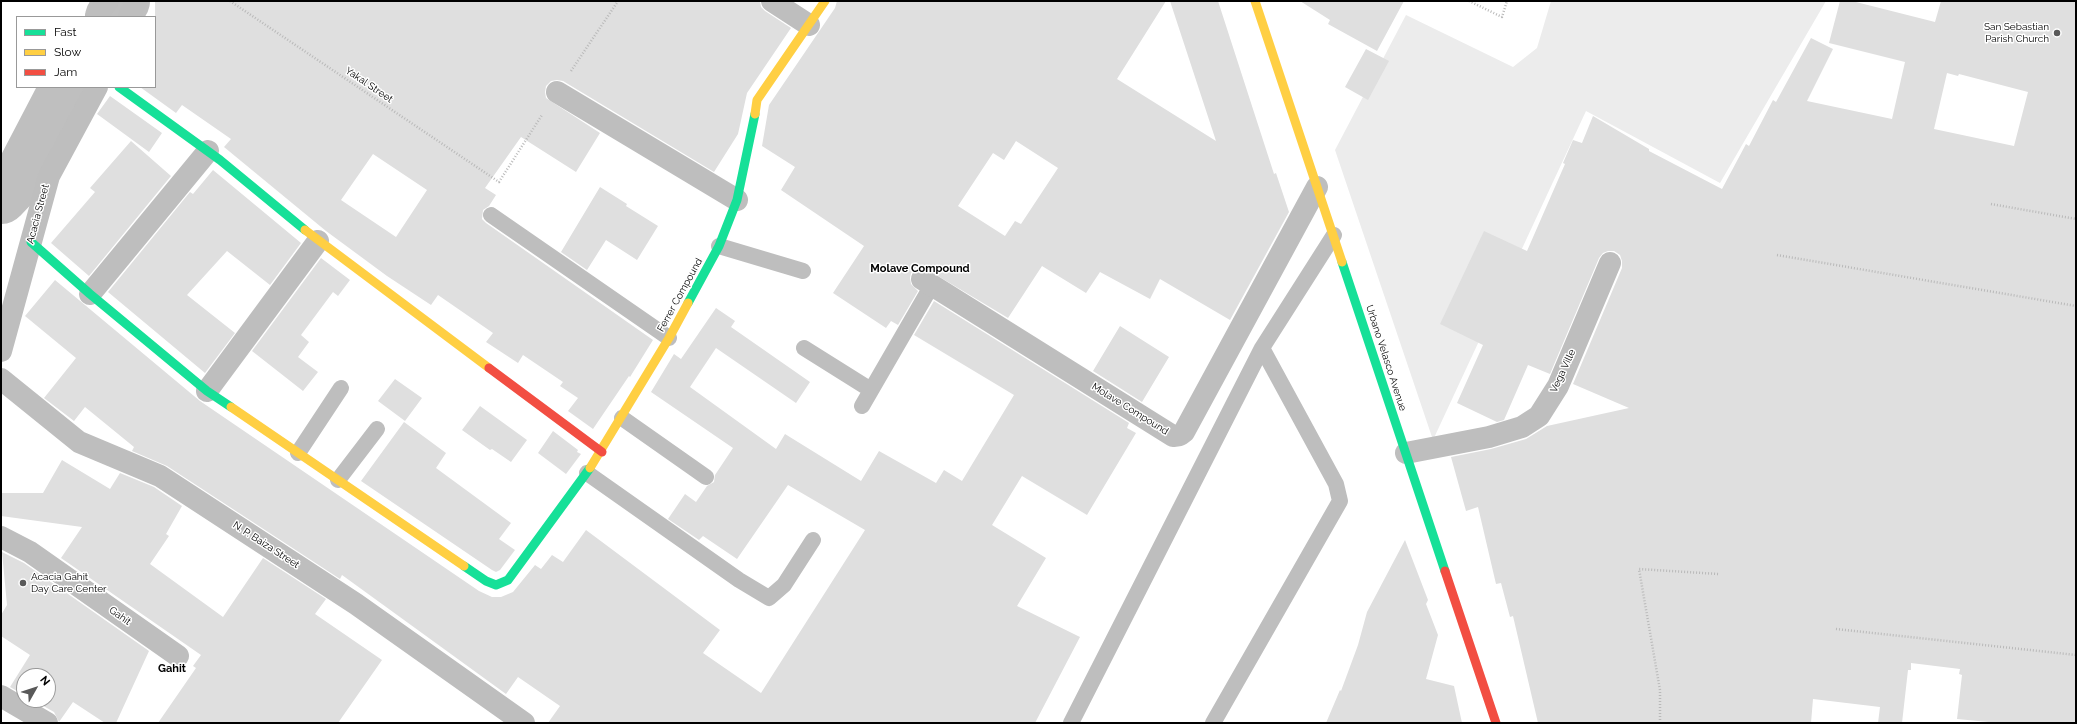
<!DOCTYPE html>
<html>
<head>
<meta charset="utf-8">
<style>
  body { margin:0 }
  #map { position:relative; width:2077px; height:724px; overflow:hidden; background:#fff; font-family:Raleway,sans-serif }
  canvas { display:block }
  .frame { position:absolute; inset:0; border:2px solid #000; pointer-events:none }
  .legend { position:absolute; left:16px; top:16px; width:140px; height:72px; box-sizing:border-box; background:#fff; border:1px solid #999; margin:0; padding:5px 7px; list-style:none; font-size:12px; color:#000 }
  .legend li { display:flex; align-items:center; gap:8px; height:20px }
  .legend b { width:20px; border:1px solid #999 }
  .north { position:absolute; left:16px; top:668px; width:40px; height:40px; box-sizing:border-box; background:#fff; border:1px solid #999; border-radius:50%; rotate:51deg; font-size:11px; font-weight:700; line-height:16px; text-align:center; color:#000 }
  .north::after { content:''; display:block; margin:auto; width:14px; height:18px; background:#595959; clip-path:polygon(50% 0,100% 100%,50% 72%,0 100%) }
</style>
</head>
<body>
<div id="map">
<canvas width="2077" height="724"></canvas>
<div class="frame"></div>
<ul class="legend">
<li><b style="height:5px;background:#16e098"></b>Fast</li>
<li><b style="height:5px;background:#ffcf43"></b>Slow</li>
<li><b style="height:5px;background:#f24e42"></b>Jam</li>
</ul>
<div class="north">N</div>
</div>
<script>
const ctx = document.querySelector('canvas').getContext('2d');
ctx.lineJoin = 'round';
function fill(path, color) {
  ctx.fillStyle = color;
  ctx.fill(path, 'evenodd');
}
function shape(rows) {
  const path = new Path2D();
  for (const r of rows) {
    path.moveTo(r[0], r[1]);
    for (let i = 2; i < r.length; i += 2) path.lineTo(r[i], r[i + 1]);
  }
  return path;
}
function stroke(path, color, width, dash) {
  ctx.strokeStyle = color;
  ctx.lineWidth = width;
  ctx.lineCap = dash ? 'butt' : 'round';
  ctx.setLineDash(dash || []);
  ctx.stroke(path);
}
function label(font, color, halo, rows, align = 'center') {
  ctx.font = font + ' Raleway,sans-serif';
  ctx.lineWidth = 3;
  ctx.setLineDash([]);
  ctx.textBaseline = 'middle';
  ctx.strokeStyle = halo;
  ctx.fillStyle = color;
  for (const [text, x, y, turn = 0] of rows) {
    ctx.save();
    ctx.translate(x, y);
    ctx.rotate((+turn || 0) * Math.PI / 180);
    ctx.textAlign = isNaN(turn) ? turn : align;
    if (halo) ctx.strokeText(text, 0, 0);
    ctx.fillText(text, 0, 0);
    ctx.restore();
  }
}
fill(shape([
  [1551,1,1826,1,1720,183,1586,111,1433,440,1335,150,1406,15,1513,67,1537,48]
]), '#ececec');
stroke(shape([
  [112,17,123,1],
  [1,197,20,177,67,87]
]), '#bfbfbf', 54);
fill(shape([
  [155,1,760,1,761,7,765,11,791,28,747,93,738,134,714,172,563,81,557,80,551,81,546,86,545,92,546,98,600,133,576,172,521,137,485,188,496,195,489,206,483,210,482,219,486,223,653,340,630,377,629,376,593,429,568,411,578,398,560,386,563,382,523,355,518,363,486,342,493,333,438,295,431,305,387,276,326,231,224,147,231,139,182,105,176,113,140,87,155,87],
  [373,154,427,190,396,237,341,200],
  [837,1,1166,1,1117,79,1216,141,1170,1,1218,1,1274,174,1276,173,1289,212,1230,320,1160,279,1150,299,1100,272,1086,293,1042,266,1008,318,923,267,916,268,911,273,910,278,911,284,918,291,898,325,891,321,886,328,833,293,864,246,781,190,795,167,762,146,769,105,835,8],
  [1016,141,1058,168,1021,224,1015,221,1005,236,958,206,993,153,1004,160],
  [1300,1,1404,1,1377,51,1328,24,1330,20],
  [1840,1,1852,1,1935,22,1941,1,2076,1,2076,723,1999,723,1957,719,1962,675,1959,674,1960,669,1911,663,1911,670,1908,670,1902,723,1878,723,1880,707,1813,699,1811,723,1538,723,1513,616,1510,617,1501,583,1496,584,1478,507,1466,511,1451,457,1491,449,1526,439,1547,426,1629,408,1573,384,1622,268,1622,261,1620,255,1614,251,1608,251,1603,253,1599,258,1550,374,1528,365,1504,420,1497,422,1457,403,1483,345,1440,324,1484,231,1527,251,1565,164,1563,163,1573,140,1582,143,1593,116,1649,149,1649,151,1722,189,1746,144,1749,146,1773,100,1776,102,1811,38,1833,49,1807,101,1892,119,1905,62,1829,43],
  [1947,73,1958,76,1959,74,2028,92,2014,146,1934,129],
  [1366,49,1389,61,1368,100,1345,87],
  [110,96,162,133,149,152,97,114],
  [131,141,171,176,89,276,51,243,95,192,90,188],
  [213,170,301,243,270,285,227,251,187,295,235,333,205,373,108,292,190,192,193,194],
  [600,187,627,204,626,206,658,226,637,260,606,240,587,270,561,252],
  [321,258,350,280,338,296,333,292,301,335,309,342,298,357,318,372,303,391,252,351],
  [55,280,200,401,479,591,492,597,501,597,513,592,535,565,541,569,552,555,563,562,586,530,720,630,703,653,761,693,865,530,788,485,737,559,703,536,699,540,668,519,685,494,696,502,707,486,714,482,715,475,733,448,651,392,674,354,681,359,716,308,735,321,731,327,810,382,796,403,716,348,690,387,776,449,785,434,861,481,879,451,936,483,944,470,962,481,1014,395,914,335,934,301,1129,423,1127,428,1136,433,1087,515,1022,476,992,525,1046,558,1017,606,1080,637,1035,723,548,723,560,706,518,677,506,694,342,575,340,579,167,466,132,451,134,447,85,407,74,421,44,398,76,358,25,316],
  [1120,326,1169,357,1142,402,1093,371],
  [395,379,422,398,405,421,378,401],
  [480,406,527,440,511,462,492,449,490,450,462,430],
  [404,422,446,453,436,468,511,523,499,539,515,550,500,570,496,572,492,570,361,481],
  [553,431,578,450,577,452,581,454,566,474,538,453],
  [62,460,110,489,120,473,154,487,182,506,166,534,169,536,150,564,223,617,263,558,326,599,315,614,382,660,338,723,158,723,196,668,193,666,201,655,61,558,82,527,1,516,1,493,43,493],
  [1405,540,1428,600,1426,604,1438,635,1426,679,1454,686,1462,723,1326,723,1340,690,1341,691,1358,645,1367,612],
  [2,552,24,563,149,651,116,723,105,723,73,702,59,722,54,712,33,700,48,700,48,676,24,676,24,695,10,687,30,655,1,636,1,615,7,605]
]), '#dfdfdf');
stroke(shape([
  [230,1,499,182,542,115],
  [1469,1,1502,17,1507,1],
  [571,71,618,1],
  [1991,204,2076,219],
  [1777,255,2076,306],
  [1836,629,2076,655],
  [1660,723,1660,690,1639,569,1719,574]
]), '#b9b9b9', 2.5, [1, 2]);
stroke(shape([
  [491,215,669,338],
  [719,246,803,271],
  [804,348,871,390],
  [862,406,932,285],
  [622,418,706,477],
  [298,453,341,388],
  [587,473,739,580,769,598,784,585,813,540],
  [338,480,377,429],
  [1071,723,1262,348,1334,235],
  [1213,723,1340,501,1336,484,1262,348]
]), '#bebebe', 16);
stroke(shape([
  [772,1,809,25],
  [96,17,108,1],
  [129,17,136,1],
  [557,92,737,200],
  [922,279,1173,436,1180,435,1184,432,1317,187],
  [90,294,208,151],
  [1,351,49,176,97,87],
  [1,379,79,442,160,476,356,604,524,723],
  [207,391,318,241],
  [1406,453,1489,437,1522,427,1539,416,1558,386,1610,263],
  [1,537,30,552,178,656],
  [1,696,47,723]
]), '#bebebe', 22);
stroke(shape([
  [119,87,220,160,305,230],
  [31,242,90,294,207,391,231,407],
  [1342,262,1445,571],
  [688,303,719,246,737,200,755,114],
  [464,566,486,581,496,585,508,580,590,468]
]), '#16e098', 9);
stroke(shape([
  [1255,1,1342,262],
  [755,114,757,100,825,1],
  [305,230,489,368],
  [231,407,464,566],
  [590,468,669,338,688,303]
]), '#ffcf43', 9);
stroke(shape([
  [489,368,602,452],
  [1445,571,1496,723]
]), '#f24e42', 9);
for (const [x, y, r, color] of [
  [2057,33,4,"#595959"],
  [23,583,4,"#595959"]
]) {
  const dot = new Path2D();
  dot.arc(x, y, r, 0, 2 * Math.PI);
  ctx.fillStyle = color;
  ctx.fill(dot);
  stroke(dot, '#fff', 1.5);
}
label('10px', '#000', '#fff', [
  ["San Sebastian",2049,27],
  ["Parish Church",2049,39],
  ["Acacia Gahit",31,577,"left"],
  ["Day Care Center",31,589,"left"]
], 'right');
label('10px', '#000', '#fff', [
  ["Yakal Street",369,85,34],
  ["Acacia Street",38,214,-75],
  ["Ferrer Compound",680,295,-61],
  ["Urbano Velasco Avenue",1386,358,72],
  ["Vega Ville",1563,371,-65],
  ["Molave Compound",1130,409,32],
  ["N. P. Baiza Street",266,545,33],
  ["Gahit",120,616,35]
]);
label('bold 11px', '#000', '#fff', [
  ["Molave Compound",920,269],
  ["Gahit",172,669]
]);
</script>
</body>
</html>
